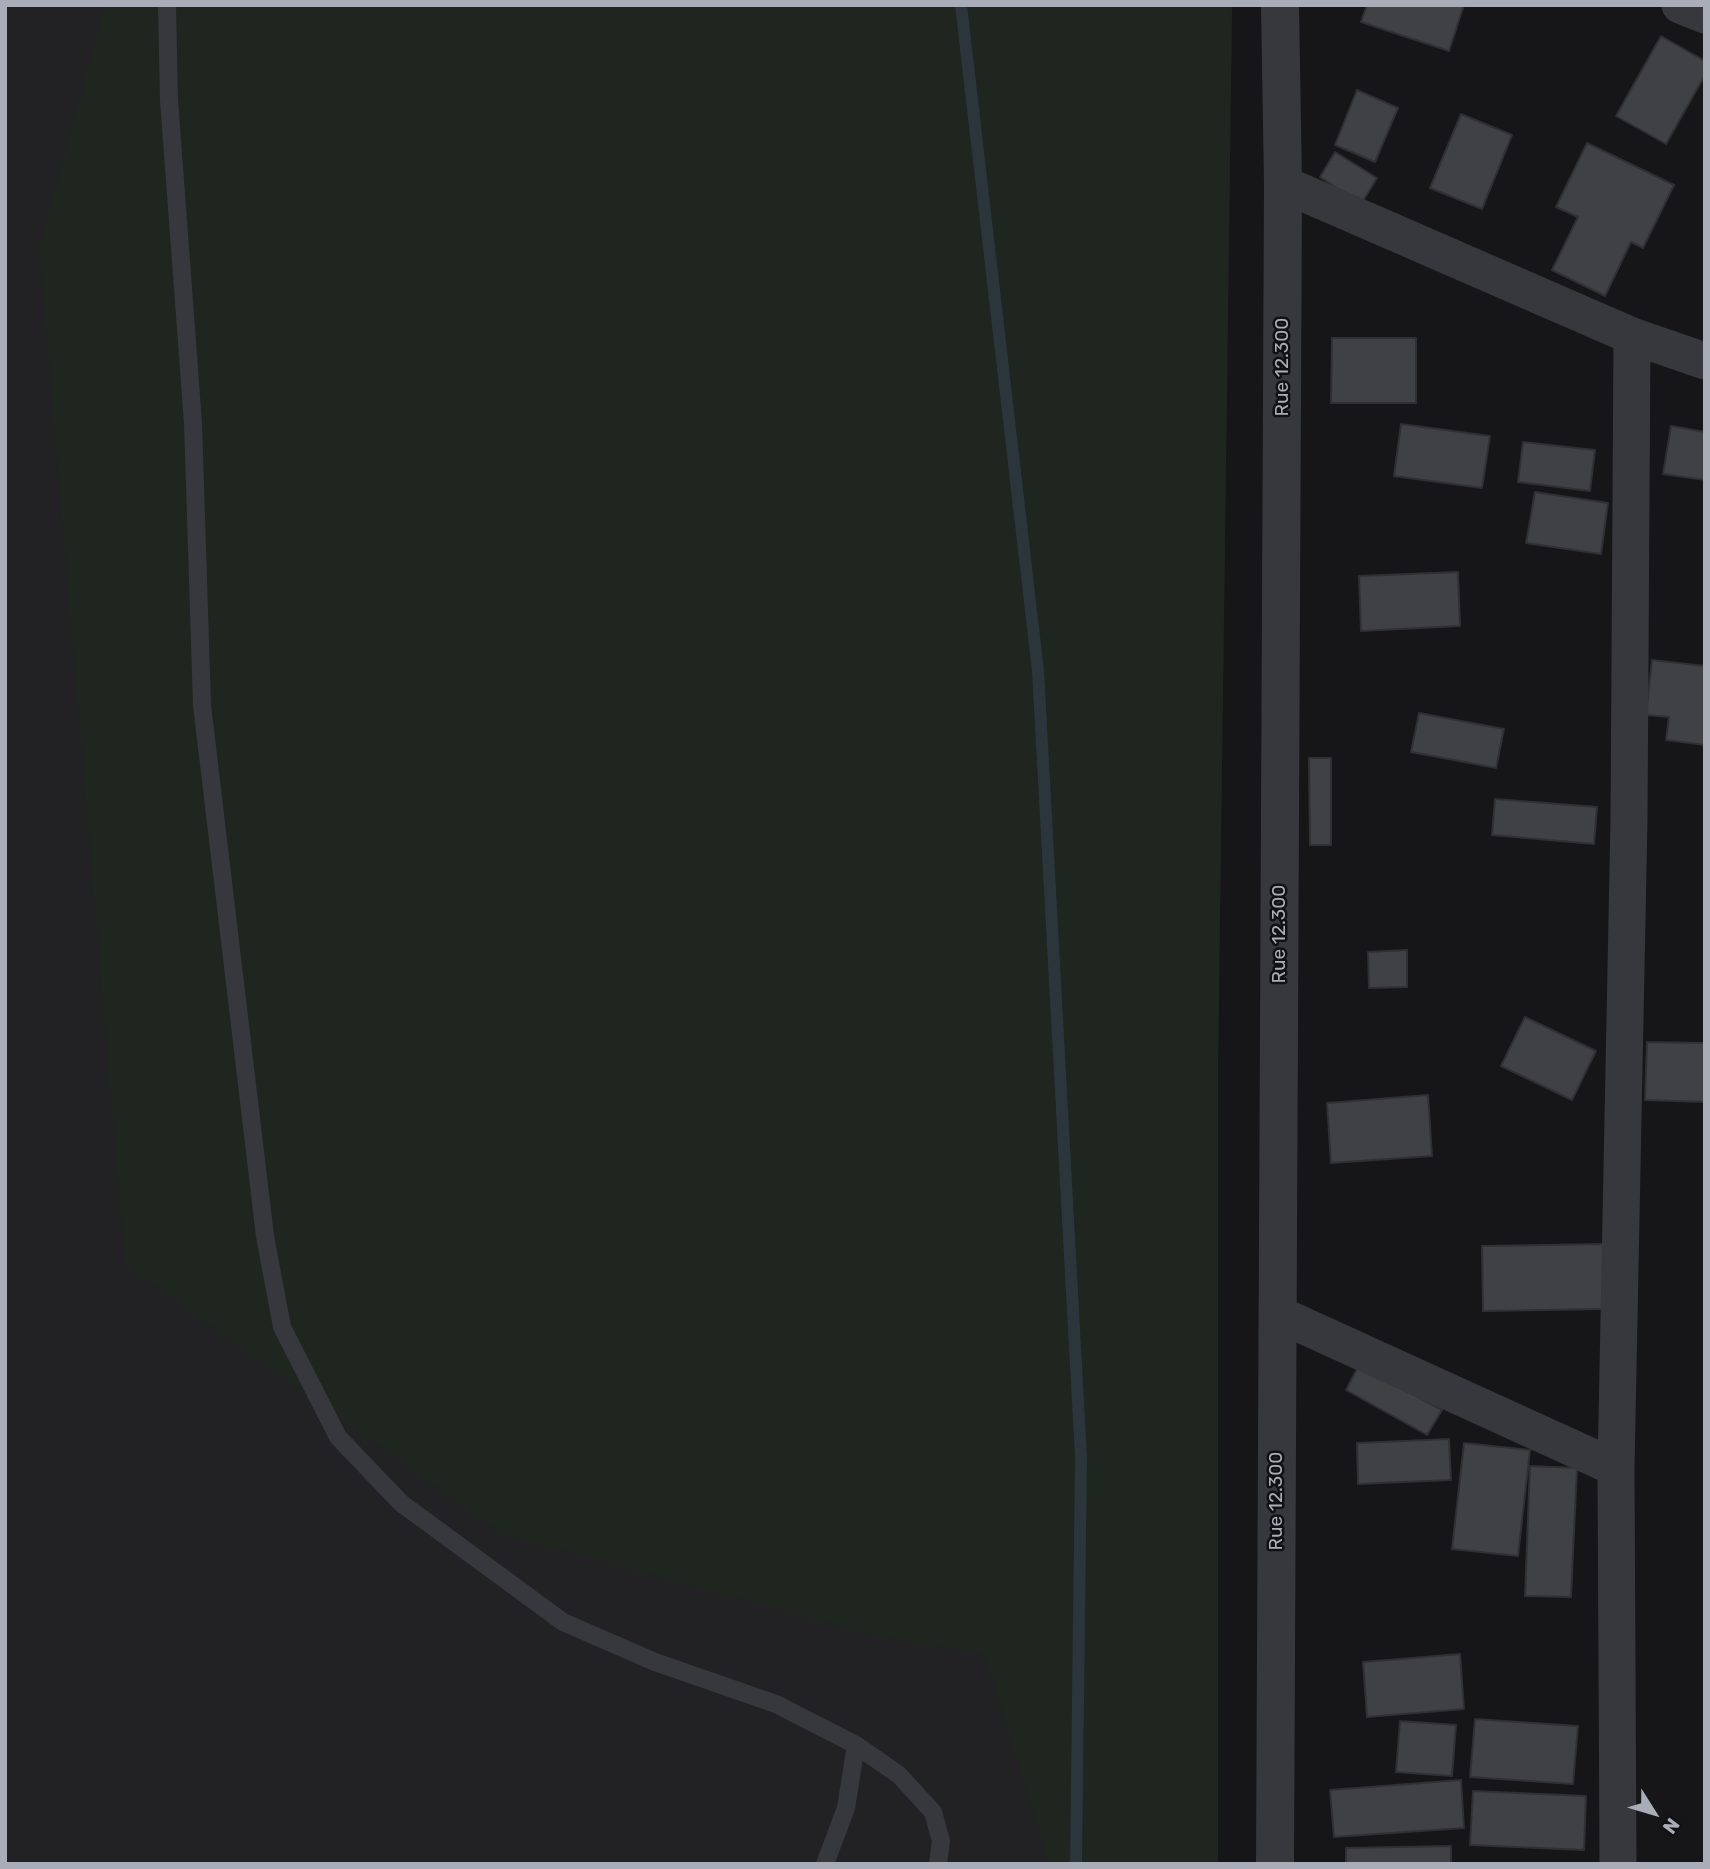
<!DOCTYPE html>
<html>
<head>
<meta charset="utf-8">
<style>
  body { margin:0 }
  #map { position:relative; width:1710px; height:1869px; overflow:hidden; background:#161618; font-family:Rubik,sans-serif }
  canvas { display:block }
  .frame { position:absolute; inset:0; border:7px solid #a8adb8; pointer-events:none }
  .north { position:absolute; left:1619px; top:1778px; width:70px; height:70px; -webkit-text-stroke:5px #111113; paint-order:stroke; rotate:127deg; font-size:19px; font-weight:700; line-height:28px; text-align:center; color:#a8adb8 }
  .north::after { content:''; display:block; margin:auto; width:24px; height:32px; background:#a8adb8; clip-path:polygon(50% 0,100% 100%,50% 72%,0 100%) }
</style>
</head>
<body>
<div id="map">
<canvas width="1710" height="1869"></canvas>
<div class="frame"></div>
<div class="north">N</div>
</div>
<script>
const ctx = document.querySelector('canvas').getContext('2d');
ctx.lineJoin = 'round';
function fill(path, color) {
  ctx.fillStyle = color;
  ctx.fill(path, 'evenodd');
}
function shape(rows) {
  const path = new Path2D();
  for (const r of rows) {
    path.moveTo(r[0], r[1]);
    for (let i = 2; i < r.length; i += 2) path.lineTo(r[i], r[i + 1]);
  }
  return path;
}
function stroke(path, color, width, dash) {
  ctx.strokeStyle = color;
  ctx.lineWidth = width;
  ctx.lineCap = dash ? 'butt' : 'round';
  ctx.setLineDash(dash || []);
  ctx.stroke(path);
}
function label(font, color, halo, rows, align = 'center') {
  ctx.font = font + ' Rubik,sans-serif';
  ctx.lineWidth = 5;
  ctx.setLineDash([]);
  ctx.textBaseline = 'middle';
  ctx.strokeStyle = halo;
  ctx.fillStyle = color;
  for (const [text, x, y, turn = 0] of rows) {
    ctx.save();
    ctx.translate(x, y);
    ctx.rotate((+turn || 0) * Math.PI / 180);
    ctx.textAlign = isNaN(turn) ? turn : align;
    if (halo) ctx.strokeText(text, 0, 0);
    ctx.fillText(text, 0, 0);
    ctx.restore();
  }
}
fill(shape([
  [5,5,1232,5,1218,1067,1218,1864,5,1864]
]), '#222225');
fill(shape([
  [105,5,1232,5,1218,1067,1218,1864,1049,1864,985,1655,873,1635,502,1534,125,1264,39,248]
]), '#1e261f');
stroke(shape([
  [961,5,1038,671,1081,1457,1076,1864]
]), '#2c353c', 12);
const building = shape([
  [1367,5,1464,5,1449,51,1361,22,1367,5],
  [1661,36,1705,61,1705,75,1666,144,1616,116,1661,36],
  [1357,90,1398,108,1375,162,1335,145,1357,90],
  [1461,114,1512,135,1482,209,1430,188,1461,114],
  [1587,143,1674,185,1643,248,1631,242,1605,296,1552,270,1578,217,1556,207,1587,143],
  [1335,152,1377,178,1361,204,1320,177,1335,152],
  [1332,338,1416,338,1416,403,1331,403,1332,338],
  [1401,424,1490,436,1482,488,1394,476,1401,424],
  [1671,426,1705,432,1705,480,1663,474,1671,426],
  [1523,442,1595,450,1590,491,1518,482,1523,442],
  [1535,492,1608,503,1601,554,1526,543,1535,492],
  [1458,572,1460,626,1361,631,1359,576,1458,572],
  [1652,660,1705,666,1705,745,1666,740,1669,717,1646,715,1652,660],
  [1419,713,1504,729,1496,768,1411,752,1419,713],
  [1309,758,1331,758,1331,845,1310,845,1309,758],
  [1495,799,1597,807,1594,844,1492,835,1495,799],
  [1407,950,1407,987,1369,988,1368,952,1407,950],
  [1525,1017,1596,1051,1572,1100,1501,1066,1525,1017],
  [1647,1042,1705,1043,1705,1102,1645,1100,1647,1042],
  [1428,1095,1432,1156,1331,1163,1327,1103,1428,1095],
  [1604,1244,1605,1309,1483,1311,1482,1246,1604,1244],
  [1359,1365,1442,1410,1427,1435,1346,1390,1359,1365],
  [1449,1439,1451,1480,1358,1484,1357,1443,1449,1439],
  [1464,1443,1530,1450,1518,1556,1452,1549,1464,1443],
  [1530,1466,1577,1468,1571,1597,1525,1596,1530,1466],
  [1460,1654,1464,1709,1367,1717,1363,1662,1460,1654],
  [1475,1719,1578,1726,1573,1784,1470,1777,1475,1719],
  [1400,1721,1456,1725,1452,1776,1396,1772,1400,1721],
  [1461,1780,1464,1828,1334,1837,1330,1790,1461,1780],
  [1473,1791,1586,1796,1584,1850,1470,1845,1473,1791],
  [1451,1846,1451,1864,1346,1864,1346,1848,1451,1846]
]);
fill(building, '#404145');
stroke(building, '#303034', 2);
stroke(shape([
  [167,5,169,100,193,423,202,705,265,1236,282,1327,338,1437,401,1503,563,1622,655,1662,776,1704,856,1745,899,1775,933,1812,941,1841,938,1864],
  [825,1864,846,1808,856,1745]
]), '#37383d', 18);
stroke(shape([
  [1680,5,1705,15],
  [1283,184,1632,336,1705,361],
  [1278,1314,1616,1468],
  [1618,1864,1616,1468,1629,819,1632,336]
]), '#37383d', 37);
stroke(shape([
  [1275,1864,1283,184,1280,5]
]), '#37383d', 38);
label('19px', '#a8adb8', '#111113', [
  ["Rue 12.300",1283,367,-90],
  ["Rue 12.300",1280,934,-90],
  ["Rue 12.300",1277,1501,-90]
]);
</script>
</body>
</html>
